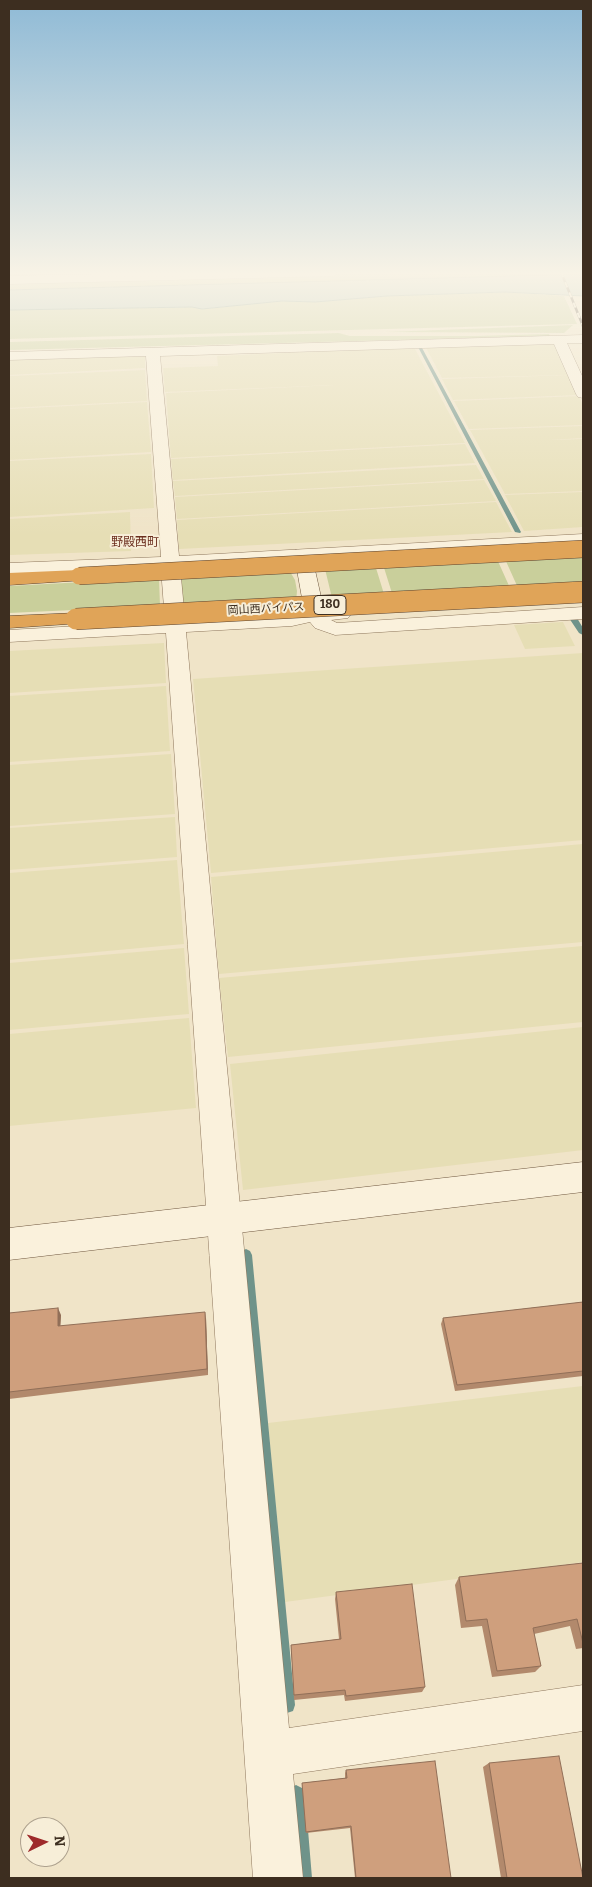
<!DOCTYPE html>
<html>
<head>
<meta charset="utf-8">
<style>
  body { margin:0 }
  #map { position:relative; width:592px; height:1887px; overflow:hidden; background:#f0e4c8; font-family:Bitter,serif }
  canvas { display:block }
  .frame { position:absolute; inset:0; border:10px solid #3d2e20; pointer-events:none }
  .north { position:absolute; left:20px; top:1817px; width:50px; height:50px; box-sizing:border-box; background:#f7eed8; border:1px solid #ada18e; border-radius:50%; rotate:86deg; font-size:14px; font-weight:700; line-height:20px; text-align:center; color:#3d2e20 }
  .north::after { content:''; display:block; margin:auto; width:18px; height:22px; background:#9e2a2b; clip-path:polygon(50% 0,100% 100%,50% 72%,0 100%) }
</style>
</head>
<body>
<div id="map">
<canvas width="592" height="1887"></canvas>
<div class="frame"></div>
<div class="north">N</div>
</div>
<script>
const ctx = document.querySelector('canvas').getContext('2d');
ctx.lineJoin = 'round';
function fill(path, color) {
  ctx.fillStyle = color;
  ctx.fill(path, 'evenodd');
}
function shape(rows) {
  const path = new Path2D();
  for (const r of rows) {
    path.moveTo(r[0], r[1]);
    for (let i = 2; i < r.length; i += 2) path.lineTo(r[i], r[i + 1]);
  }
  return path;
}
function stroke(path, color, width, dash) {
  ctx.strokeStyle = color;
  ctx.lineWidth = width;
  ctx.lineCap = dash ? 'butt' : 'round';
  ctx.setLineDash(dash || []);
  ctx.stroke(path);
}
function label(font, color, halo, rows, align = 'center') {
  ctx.font = font + ' Bitter,"Noto Sans JP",serif';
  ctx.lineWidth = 4;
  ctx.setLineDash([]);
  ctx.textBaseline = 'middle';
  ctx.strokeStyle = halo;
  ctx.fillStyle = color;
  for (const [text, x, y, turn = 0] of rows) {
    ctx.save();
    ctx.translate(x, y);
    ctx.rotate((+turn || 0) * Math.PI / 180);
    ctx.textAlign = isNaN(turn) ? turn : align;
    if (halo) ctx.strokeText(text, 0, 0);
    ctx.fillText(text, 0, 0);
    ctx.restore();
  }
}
fill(shape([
  [549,342,558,345,570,375,442,378,425,346],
  [414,347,465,443,171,458,166,393,335,385,165,392,163,368,218,366,217,356],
  [145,354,145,368,9,375,9,357],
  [145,370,147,401,9,408,9,376],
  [571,375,579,395,453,400,442,379],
  [579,396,583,405,583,425,469,429,454,401],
  [147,402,151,452,9,460,9,409],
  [583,426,583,438,548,440,583,439,583,491,505,494,470,430],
  [465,444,475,463,173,480,171,459],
  [151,454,154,508,9,517,9,461],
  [476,465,484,479,175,496,173,481],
  [484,480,496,501,177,519,175,497],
  [583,492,583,527,524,531,505,495],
  [496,502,512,532,179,549,177,520],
  [130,512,131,551,9,555,9,519],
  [563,622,575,646,525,649,514,625],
  [164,643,166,683,9,693,9,651],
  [583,653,583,840,211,873,193,679],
  [166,686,170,751,9,762,9,696],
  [171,754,175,814,9,826,9,765],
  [175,817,177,857,9,870,9,828],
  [583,844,583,942,219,974,211,877],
  [177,860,184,944,9,960,9,873],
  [583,946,583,1022,228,1057,219,978],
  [184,948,189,1014,9,1030,9,963],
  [189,1018,196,1108,9,1126,9,1034],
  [583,1027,583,1150,243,1190,230,1064],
  [583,1386,583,1562,285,1602,268,1423]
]), '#e6deb5');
fill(shape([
  [74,272,555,272,557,275,9,290,9,273],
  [505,292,564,296,577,324,9,339,9,310,192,307,202,309,282,301,315,302,387,296],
  [573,325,564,333,384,332],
  [339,333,350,336,473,336,549,334,550,336,9,350,9,342],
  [583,543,583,595,528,599,345,609,332,598,325,569,313,558],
  [492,548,500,548,523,599,515,599],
  [372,555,380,555,396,606,388,607],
  [179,568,289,570,295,580,297,591,296,602,182,618],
  [159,578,160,606,9,613,9,586]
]), '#c9cf9b');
const water = shape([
  [583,274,583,296,505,292,387,296,315,302,282,301,202,309,192,307,9,310,9,290,583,274]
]);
fill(water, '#a9c4bc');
stroke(water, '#6f938a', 1);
fill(shape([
  [417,345,421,346,521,532,520,533,515,532,417,345],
  [570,616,577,618,583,628,583,635,579,633,569,618,570,616],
  [246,1249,250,1251,252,1255,295,1705,293,1711,287,1713,281,1711,279,1705,240,1255,242,1251,246,1249],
  [296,1785,302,1788,305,1794,312,1878,294,1878,287,1794,290,1788,296,1785]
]), '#6f938a');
const street = shape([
  [199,272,339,272,333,276,9,284,9,276,199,272],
  [583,335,583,343,567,343,583,378,583,398,578,397,576,394,554,344,160,356,179,556,583,534,583,544,180,567,185,620,292,614,315,609,341,608,348,610,351,614,348,618,331,620,337,623,583,607,583,619,335,635,315,628,310,622,292,626,186,632,289,1728,583,1685,583,1731,293,1774,303,1878,253,1878,166,633,9,642,9,630,165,621,161,568,9,575,9,563,161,557,146,356,9,360,9,352,583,335]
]);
const secondary = shape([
  [296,550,303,552,315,570,325,615,322,619,315,621,308,619,305,615,297,570,287,556,289,552,296,550],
  [583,1162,583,1192,9,1260,9,1228,583,1162]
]);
const highway = shape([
  [79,570,86,572,88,576,86,580,9,585,9,573,79,570],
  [76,613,83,615,86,619,83,623,9,628,9,616,76,613]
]);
stroke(street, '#8d765c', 1);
stroke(secondary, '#6f573f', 1);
stroke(highway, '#5b4430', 1);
fill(street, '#faf1dc');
fill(secondary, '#faf1dc');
fill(highway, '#e0a458');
const rail = shape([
  [561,272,583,326]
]);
stroke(rail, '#3d2e20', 2.5);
stroke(rail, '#f7eed8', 2, [5.5]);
const highwayBridgeFar1 = shape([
  [79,576,583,549]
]);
const highwayBridge = shape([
  [76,619,583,592]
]);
stroke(highwayBridgeFar1, '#5b4430', 18, []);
stroke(highwayBridge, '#5b4430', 22, []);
stroke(highwayBridgeFar1, '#e0a458', 17);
stroke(highwayBridge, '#e0a458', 21);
fill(shape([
  [583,1302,583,1376,455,1391,441,1324,443,1318],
  [9,1313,61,1315,60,1326,206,1318,208,1375,9,1399],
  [583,1563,583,1648,576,1649,570,1626,534,1634,541,1666,535,1672,492,1677,482,1626,461,1628,455,1585,459,1577],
  [336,1592,425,1687,422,1692,345,1701,344,1695,294,1700,291,1645,339,1639,335,1599],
  [489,1763,583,1878,501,1878,483,1767],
  [346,1770,451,1878,355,1878,350,1828,306,1833,302,1783,345,1778,345,1773]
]), '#b2896c');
fill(shape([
  [58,1308,61,1315,60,1333,58,1326],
  [205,1312,206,1318,208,1375,207,1369]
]), '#916f58');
const building = shape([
  [583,1302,583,1371,457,1385,443,1318,583,1302],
  [58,1308,58,1326,205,1312,207,1369,9,1392,9,1313,58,1308],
  [583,1563,583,1643,577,1619,533,1628,541,1666,497,1671,487,1619,466,1621,459,1577,583,1563],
  [412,1584,425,1687,346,1696,345,1690,294,1695,291,1645,341,1639,336,1592,412,1584],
  [559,1756,583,1878,507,1878,489,1763,559,1756],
  [435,1761,451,1878,356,1878,351,1826,306,1832,302,1783,347,1778,346,1770,435,1761]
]);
fill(building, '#cf9f7d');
stroke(building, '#916f58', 1);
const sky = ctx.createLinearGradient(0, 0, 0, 536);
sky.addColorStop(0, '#8fbad6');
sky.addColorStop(0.51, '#f8f3e6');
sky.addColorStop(1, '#f8f3e600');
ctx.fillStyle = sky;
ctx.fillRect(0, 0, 592, 536);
label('11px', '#3d2e20', '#f7eed8', [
  ["岡山西バイパス",266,609,-3]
]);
label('12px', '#6b2e1e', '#f7eed8', [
  ["野殿西町",135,543]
]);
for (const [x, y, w] of [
  [330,605,32]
]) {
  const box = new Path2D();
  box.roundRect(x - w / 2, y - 9.5, w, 19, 4);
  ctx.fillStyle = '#f7eed8';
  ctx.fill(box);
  stroke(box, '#3d2e20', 1);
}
label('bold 12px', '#3d2e20', null, [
  ["180",330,605]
]);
</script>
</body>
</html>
